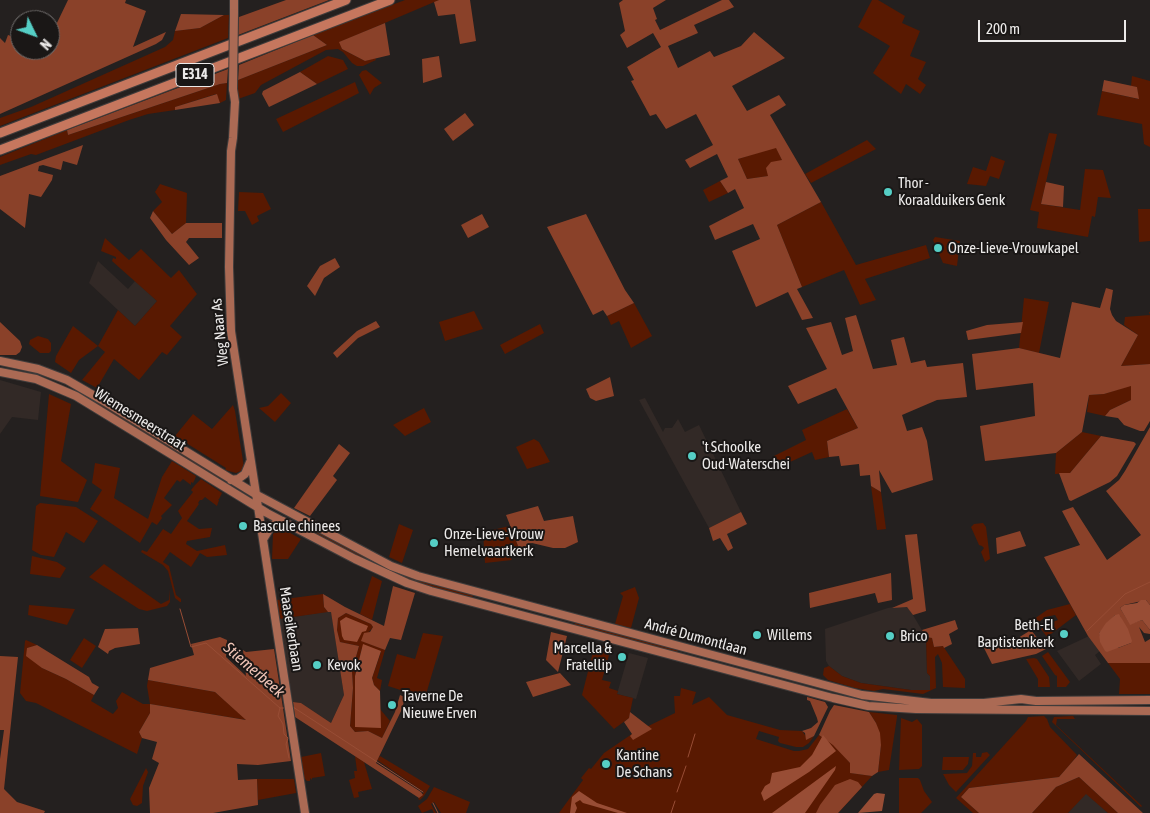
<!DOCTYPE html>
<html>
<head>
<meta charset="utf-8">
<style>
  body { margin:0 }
  #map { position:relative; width:1150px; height:813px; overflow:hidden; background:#24201f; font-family:"Asap Condensed",sans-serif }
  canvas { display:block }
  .north { position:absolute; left:10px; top:10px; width:50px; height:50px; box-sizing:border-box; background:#1a1716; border:1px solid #6e6b6a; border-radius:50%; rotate:132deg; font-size:14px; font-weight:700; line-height:20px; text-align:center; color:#eceae9 }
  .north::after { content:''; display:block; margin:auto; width:18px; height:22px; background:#55cec5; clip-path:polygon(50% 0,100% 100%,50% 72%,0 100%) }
  .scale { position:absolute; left:978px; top:20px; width:148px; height:22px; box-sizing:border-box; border:2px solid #eceae9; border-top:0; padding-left:6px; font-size:15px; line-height:18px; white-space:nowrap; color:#eceae9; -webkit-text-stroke:4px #1a1716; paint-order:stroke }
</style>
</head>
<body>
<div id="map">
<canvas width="1150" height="813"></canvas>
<div class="north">N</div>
<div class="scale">200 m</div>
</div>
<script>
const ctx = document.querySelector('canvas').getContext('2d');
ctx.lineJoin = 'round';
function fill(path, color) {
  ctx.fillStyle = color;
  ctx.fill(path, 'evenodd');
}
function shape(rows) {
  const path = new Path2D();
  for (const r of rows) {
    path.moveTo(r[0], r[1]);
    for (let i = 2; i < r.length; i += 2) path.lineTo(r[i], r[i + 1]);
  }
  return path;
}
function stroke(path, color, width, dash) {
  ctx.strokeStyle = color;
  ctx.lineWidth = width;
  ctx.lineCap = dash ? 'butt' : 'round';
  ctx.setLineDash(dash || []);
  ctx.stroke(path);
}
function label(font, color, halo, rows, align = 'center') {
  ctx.font = font + ' "Asap Condensed",sans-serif';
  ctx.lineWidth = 4;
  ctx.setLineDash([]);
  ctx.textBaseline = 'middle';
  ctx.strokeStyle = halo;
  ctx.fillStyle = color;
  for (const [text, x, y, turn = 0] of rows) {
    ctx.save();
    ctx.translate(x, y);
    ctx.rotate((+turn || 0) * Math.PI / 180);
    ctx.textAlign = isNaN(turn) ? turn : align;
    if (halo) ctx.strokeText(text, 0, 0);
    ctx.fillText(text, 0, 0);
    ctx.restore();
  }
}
fill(shape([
  [98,261,128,289,135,281,157,301,135,326,89,283],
  [0,380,41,392,38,420,12,417,0,434],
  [645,398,663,432,665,428,672,428,678,419,685,432,699,425,741,512,709,528,639,400],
  [900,606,907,607,910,610,926,637,927,673,930,676,930,690,911,690,861,683,842,676,829,666,826,661,825,629,888,608],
  [331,611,344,695,331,723,301,703,293,702,279,619],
  [1089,636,1100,651,1095,655,1101,664,1079,681,1057,651],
  [629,653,648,658,636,699,617,694],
  [1086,793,1108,813,1068,813]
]), '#322926');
fill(shape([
  [405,0,439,0,340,42,342,49,365,61,375,58,376,60,363,66,357,66,352,63,343,52,338,49,326,50,261,85,255,93,238,99,237,94,238,80,327,45,313,35],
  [872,0,878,0,905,16,902,23,920,31,910,56,926,62,918,79,926,85,920,94,906,84,901,94,873,73,890,46,858,27],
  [224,15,229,15,228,38,0,126,0,118,31,107,165,47,173,40,175,31,200,28],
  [328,56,343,60,348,69,317,84,300,72],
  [366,70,382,83,374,88,370,95,359,75,362,71],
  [1132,76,1150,81,1150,147,1144,144,1142,124,1097,115,1102,91,1138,99,1137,87,1131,86],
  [355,82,359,93,283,132,276,119],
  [227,83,226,100,220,103,216,94,175,107,175,110,148,114,129,120,36,155,31,154,0,165,0,157,67,130,68,135,220,84],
  [1049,133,1057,134,1041,204,1080,210,1085,169,1103,170,1111,198,1098,197,1095,217,1092,216,1088,237,1037,228,1039,212,1030,210],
  [867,140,876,149,811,183,805,174],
  [776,147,782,160,769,176,747,179,738,159],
  [991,156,1005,161,999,179,990,176,986,186,967,184,973,167,986,171],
  [720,181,728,193,709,202,703,190],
  [160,184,187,193,186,223,172,234,153,211,162,202,155,192],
  [239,192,263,193,271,209,257,216,259,221,252,225,245,211,238,211],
  [821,202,856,265,926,245,930,258,865,279,876,300,860,305,844,270,802,287,777,225],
  [1138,209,1150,209,1150,241,1139,242],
  [935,237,960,241,957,266,943,263,933,240],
  [105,238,129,260,141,249,171,278,179,270,197,294,170,326,182,337,167,355,162,352,139,380,114,359,97,388,82,380,105,352,98,346,79,360,71,373,55,362,56,356,73,326,98,346,118,310,135,326,157,301,112,261,113,258,116,259,116,257,101,251],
  [1024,298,1049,302,1039,353,1019,348],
  [634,303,652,336,631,348,619,321,611,325,607,316],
  [474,311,483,329,445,341,439,322],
  [1149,312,1150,312,1150,364,1121,366,1138,335,1124,325,1125,317,1150,315],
  [540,324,544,333,505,354,500,345],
  [38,336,48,339,51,343,51,351,49,353,40,353,29,344,30,340],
  [58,383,104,405,222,477,222,479,206,472],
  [1131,385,1131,400,1110,410,1105,416,1087,412,1089,395,1104,394],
  [281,393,291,403,275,422,259,408,268,406],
  [49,394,71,404,61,461,87,480,78,502,40,496],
  [233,405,235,411,244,467,241,471,236,473,225,470,226,468,175,436,193,414,212,429],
  [424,408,431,422,405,436,393,425],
  [847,409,858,428,827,441,829,457,815,460,812,452,779,467,774,456,806,440,802,430],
  [1082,432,1101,436,1070,473,1055,474,1056,453],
  [534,439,539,442,550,462,527,469,516,447],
  [172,461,196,476,195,479,193,483,191,482,191,485,183,479,180,482,177,480,164,498,172,505,161,516,162,518,157,525,152,522,140,543,90,509,102,490,92,483,95,463,120,468,114,498,148,519,162,477],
  [201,479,222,493,219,499,218,499,219,500,217,506,205,497,202,500,200,500,198,503,199,504,187,521,199,529,212,528,210,537,187,541,186,544,197,551,225,545,227,555,207,557,200,553,191,567,170,552,163,562,169,566,176,595,181,599,181,602,180,602,175,598,168,571,163,565,141,552,142,550,147,552,163,529,171,534,182,518,178,511,193,492,191,490,195,485],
  [871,486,881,492,886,529,877,530],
  [40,503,76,507,98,521,84,543,66,532,54,557,41,555,32,550,36,506],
  [296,522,314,529,423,581,471,594,473,596,472,599,422,585,399,576,295,524],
  [983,523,986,527,990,559,985,562,981,552,984,548,982,546,979,545,971,527,974,524],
  [399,524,413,530,402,563,389,557],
  [510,526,520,551,509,555,512,560,485,563,483,532],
  [278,529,283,529,301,539,288,559,272,559,273,534],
  [32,556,57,562,66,568,60,578,30,574],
  [104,564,161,604,169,600,169,589,170,602,167,606,147,611,139,609,89,577],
  [372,576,382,581,372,620,360,614],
  [635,587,639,598,631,628,615,624,623,596,620,593],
  [323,594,324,607,328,612,279,619,277,600],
  [1070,604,1076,615,1047,637,1041,629,1050,623,1058,620,1055,615,1045,617,1037,624,1034,619,1047,610],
  [29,605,75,609,67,625,28,615],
  [346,613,371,624,373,627,362,641,385,650,377,678,382,680,380,691,374,685,372,678,381,652,362,648,355,676,355,727,380,727,380,709,390,721,382,738,368,731,355,732,350,726,353,688,352,671,359,646,340,642,337,630,338,618],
  [576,622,678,649,677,654,573,625],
  [423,633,443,636,425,698,388,686,397,654,415,659],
  [926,637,932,638,934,647,943,646,965,679,965,688,943,687,942,663,938,654,935,657,936,688,923,694,883,689,874,691,855,688,828,680,823,675,824,668,829,666,842,676,861,683,911,690,930,690,930,676,927,673],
  [84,638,96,646,82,668,70,660],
  [26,640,37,645,27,648,42,668,66,679,94,695,91,701,113,714,118,708,116,701,122,692,143,704,150,704,147,686,148,680,215,692,247,720,150,704,150,713,139,732,142,738,137,754,36,703,26,701,20,693,25,641],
  [595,644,611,648,602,680,611,682,609,688,618,691,617,694,633,698,629,718,614,729,582,695],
  [1048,652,1070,682,1066,687,1057,687,1057,676,1055,675,1042,656],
  [1034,658,1037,659,1049,677,1050,687,1038,687,1038,679,1026,659],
  [1108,663,1150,663,1150,694,1119,694,1120,679],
  [681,688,696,692,692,705,709,697,727,715,780,730,802,731,808,739,814,736,809,743,803,747,796,747,780,743,778,741,779,737,759,731,756,739,794,751,799,751,808,749,819,735,834,744,850,763,851,773,872,776,838,813,559,813,583,780,581,778,589,768,591,769,604,753,632,734,675,713,674,696,680,696],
  [869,712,897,715,897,717,889,770,878,772,881,745,876,723],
  [1044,716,1047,719,1050,727,1077,755,1073,761,1059,777,969,788,961,797,979,813,973,813,956,798,1026,721,1028,717],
  [1073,716,1075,719,1057,719,1056,725,1142,806,1141,807,1052,722,1054,717],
  [901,718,912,722,917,719,922,725,922,766,919,769,899,770],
  [987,752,990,755,956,792,949,785,943,774,967,773,972,766,973,753,976,753,976,757,981,757,982,753],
  [321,753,325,776,312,778,312,780,310,778,310,781,307,781,304,778,301,757],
  [355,756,364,762,372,789,358,792,359,797,354,798,349,780,355,778,354,771,357,771],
  [380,756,430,786,424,796,420,800,418,799,424,792,377,760],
  [943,757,969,757,968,764,963,770,942,770],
  [146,768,148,772,143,786,142,803,137,806,133,805,130,799],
  [1079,777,1118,813,1108,813,1086,794,1068,813,1032,813,1056,787],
  [899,778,918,778,920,780,924,791,932,802,921,813,899,813],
  [257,779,294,779,296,793,258,800],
  [434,787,470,802,466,813,441,813,434,802,431,804,436,813,434,813,432,809,422,813,418,806,427,799]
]), '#591901');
fill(shape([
  [68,0,126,0,125,3,146,11,133,47,166,32,162,40,156,44,0,114,0,38,5,43,8,35,20,39,20,50,52,49,59,30,55,27],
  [286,0,329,0,238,35,239,17],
  [439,0,470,0,476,41,460,44,455,14,438,16,434,2],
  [623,0,666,0,653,8,657,19,655,20,660,30,722,0,729,0,734,7,694,25,698,33,668,46,678,68,710,51,714,57,741,46,754,32,785,58,732,86,747,111,779,95,786,105,770,115,821,202,777,225,802,287,797,289,813,318,802,320,788,292,756,307,732,251,760,239,753,224,715,240,709,226,744,208,735,189,728,193,720,181,728,177,717,154,690,168,685,160,713,145,696,114,666,129,656,114,650,116,631,81,634,80,627,67,661,47,653,33,627,48,620,35,625,31,619,3],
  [776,148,782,160,771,162,766,168,768,176,747,179,738,159],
  [181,14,224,15,200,28,175,31],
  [385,23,390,55,365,61,342,49,339,42],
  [313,35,327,45,238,80,239,65],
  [439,56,442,77,423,83,422,59],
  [228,69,227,83,220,84,68,135,67,130],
  [300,72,317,84,269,107,262,94,263,91],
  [1104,80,1137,87,1139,99,1102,91],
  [217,94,220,103,175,110,175,107],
  [465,113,474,125,453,141,444,129],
  [83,145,77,165,63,161,61,170,43,165,39,166,38,171,53,175,52,180,41,197,29,194,25,228,0,209,0,176],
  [1046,182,1064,186,1063,207,1041,204],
  [153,211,172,234,186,223,222,223,222,238,189,238,186,242,199,258,189,265,166,240,150,218],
  [482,214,489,227,468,238,461,225],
  [586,214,625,290,634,303,607,316,603,310,593,315,547,227],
  [335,258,340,267,324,278,315,296,307,286,320,266],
  [1106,288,1113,290,1110,309,1112,315,1116,321,1138,335,1121,366,1150,364,1150,421,1144,431,1140,431,1124,425,1118,418,1105,416,1110,410,1131,400,1131,386,1104,394,1089,395,1082,432,1056,453,985,461,980,426,1035,416,1033,383,976,390,972,354,1019,348,1060,358,1072,302,1100,308],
  [856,315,873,369,897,365,891,340,904,337,911,363,925,360,927,367,963,363,967,397,937,400,902,415,907,431,922,427,927,441,933,480,892,493,879,470,881,492,871,486,870,475,860,476,859,464,841,466,839,456,829,457,827,441,858,428,836,388,798,404,788,386,827,369,806,328,831,322,842,355,853,351,845,318],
  [376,321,380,327,358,338,337,358,333,353,357,331],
  [0,322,20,341,22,347,20,352,16,355,0,355],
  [1023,322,1021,333,968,340,966,331,987,325],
  [610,377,614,396,596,401,590,398,586,389],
  [1150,427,1150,605,1146,600,1124,605,1120,608,1130,624,1142,620,1150,630,1150,634,1144,633,1139,627,1145,642,1150,639,1150,663,1108,663,1088,636,1044,557,1080,545,1062,511,1073,507,1107,560,1141,535,1106,491,1119,480,1125,471],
  [1115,615,1120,616,1131,643,1118,648,1114,648,1101,640,1099,633],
  [1101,436,1134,442,1136,444,1117,476,1110,482,1071,501,1069,500,1059,473,1070,473],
  [339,444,350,453,333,476,337,480,310,516,294,508],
  [538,506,544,521,573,516,578,542,565,548,553,548,532,543,528,544,527,552,520,551,506,515],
  [741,512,747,524,727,534,733,548,728,551,720,538,713,541,709,528],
  [1020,531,1026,546,997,554,996,538],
  [917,534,926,611,913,615,907,607,892,608,913,599,905,535],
  [891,573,892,600,878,603,875,593,810,608,809,593],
  [393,586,415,593,401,640,390,638,385,650,361,641,364,633,370,632,373,627,371,624,346,613,338,618,337,630,340,642,359,646,352,671,353,688,350,726,355,732,368,731,382,738,395,712,400,695,405,697,402,709,376,763,421,792,423,795,419,798,295,717,293,702,301,703,331,723,344,695,331,612,328,612,324,607,323,594,345,607,384,626],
  [955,620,958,629,949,634,952,644,944,648,943,646,934,647,932,638,926,637,922,630],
  [138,628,140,644,115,648,109,651,108,654,98,647,105,629],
  [1031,630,1046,649,1036,654,992,664,983,646,1018,638],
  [551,632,567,636,558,672,546,660],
  [220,637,227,640,226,657,246,676,243,650,246,652,274,649,291,761,258,765,237,764,238,780,257,779,258,805,213,813,150,813,149,788,159,763,152,759,157,742,142,738,139,732,150,713,150,704,246,720,215,692,148,680,150,668,194,655,191,644],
  [37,645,89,677,92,683,99,687,94,695,66,679,42,668,26,656,27,648],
  [0,656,18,657,4,789,17,802,45,811,44,813,0,813,0,759,4,730,0,730],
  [560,673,571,685,533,697,526,682],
  [807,697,825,702,828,707,814,736,806,740,805,733,802,731,811,728,818,722,817,718,810,701,807,700],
  [834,705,869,712,876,723,880,733,881,745,878,772,872,776,850,773,850,763,833,745,819,735,830,711],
  [630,712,652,729,633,740,630,736,632,734,624,722,629,718],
  [1079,754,1143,813,1118,813,1079,777,1056,787,1032,813,979,813,961,797,969,788,1059,777],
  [850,779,858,782,862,787,838,813,816,813,820,805,835,785]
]), '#8a4129');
fill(shape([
  [1141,600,1146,600,1150,605,1150,630,1142,620,1130,625,1120,608,1124,605,1137,603],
  [1119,614,1128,629,1132,641,1131,643,1107,652,1105,651,1100,642,1099,633,1106,623,1115,615],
  [346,617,368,626,366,631,362,632,357,642,344,640,342,636,340,621],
  [363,644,381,651,372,678,374,685,380,691,381,728,355,727,355,676],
  [823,735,836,751,809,772,764,801,761,793,765,786,770,783,772,773,800,767,812,755],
  [836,766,835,770,805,813,772,813],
  [579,791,597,803,627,813,618,813,583,803,580,800,575,803,577,808,575,813,570,813,572,797],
  [877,793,885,794,882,811,858,813,874,794]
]), '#984d35');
stroke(shape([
  [180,609,191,647,206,643,280,708,285,708],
  [1087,631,1125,594,1150,582],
  [293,707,423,792],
  [280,708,278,716,283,724,284,734,288,738,286,744,289,758],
  [688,757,695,734],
  [677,792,686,766],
  [433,803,438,813],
  [671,813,675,801]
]), '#984d35', 1);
const major = shape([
  [234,13,234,0],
  [233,89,235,102,233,138,231,151,229,267,231,331,305,813],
  [0,361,38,369,67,380,107,403,257,495,391,566,418,576,862,695,931,703,984,703,1021,699,1036,701,1150,700],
  [0,372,36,379,76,396,267,513,355,559,407,583,431,591,833,698,868,706,916,709,1150,711],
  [231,480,238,479,245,474,250,462],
  [264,538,272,525,283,521]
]);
const highway = shape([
  [0,133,346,0],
  [0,150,390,0]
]);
stroke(major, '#403c3b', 10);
stroke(highway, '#403c3b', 11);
stroke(major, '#ab6a54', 8);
stroke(highway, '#c6775e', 9);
const majorBridge = shape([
  [233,89,234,13]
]);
stroke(majorBridge, '#403c3b', 10, []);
stroke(majorBridge, '#ab6a54', 8);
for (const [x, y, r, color] of [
  [888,192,5,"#55cec5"],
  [938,248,5,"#55cec5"],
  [692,456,5,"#55cec5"],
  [243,526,5,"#55cec5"],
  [434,543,5,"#55cec5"],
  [1064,634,5,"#55cec5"],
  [757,635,5,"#55cec5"],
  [890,636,5,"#55cec5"],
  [622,657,5,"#55cec5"],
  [317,665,5,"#55cec5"],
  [392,705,5,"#55cec5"],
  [606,764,5,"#55cec5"]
]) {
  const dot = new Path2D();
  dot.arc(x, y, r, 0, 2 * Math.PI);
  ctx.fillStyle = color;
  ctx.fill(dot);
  stroke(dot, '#1a1716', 2);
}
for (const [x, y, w] of [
  [195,75,38]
]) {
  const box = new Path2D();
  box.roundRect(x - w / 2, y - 11.5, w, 23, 4);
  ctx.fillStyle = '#1a1716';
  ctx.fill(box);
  stroke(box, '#eceae9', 1);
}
label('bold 14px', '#eceae9', null, [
  ["E314",195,75]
]);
label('15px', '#eceae9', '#1a1716', [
  ["Thor -",898,183],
  ["Koraalduikers Genk",898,200],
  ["Onze-Lieve-Vrouwkapel",948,248],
  ["'t Schoolke",702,447],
  ["Oud-Waterschei",702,464],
  ["Bascule chinees",253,526],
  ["Onze-Lieve-Vrouw",444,534],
  ["Hemelvaartkerk",444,551],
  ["Beth-El",1054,625,"right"],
  ["Baptistenkerk",1054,642,"right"],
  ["Willems",767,635],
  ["Brico",900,636],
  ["Marcella &",612,648,"right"],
  ["Fratellip",612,665,"right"],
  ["Kevok",327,665],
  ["Taverne De",402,696],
  ["Nieuwe Erven",402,713],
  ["Kantine",616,755],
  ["De Schans",616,772]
], 'left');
label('15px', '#eceae9', '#1a1716', [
  ["Weg Naar As",220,332,-96],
  ["Wiemesmeerstraat",140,419,32],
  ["Maaseikerbaan",291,629,81],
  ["André Dumontlaan",696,637,15]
]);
label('italic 16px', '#f0c4b6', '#1a1716', [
  ["Stiemerbeek",254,670,41]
]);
</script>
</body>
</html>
